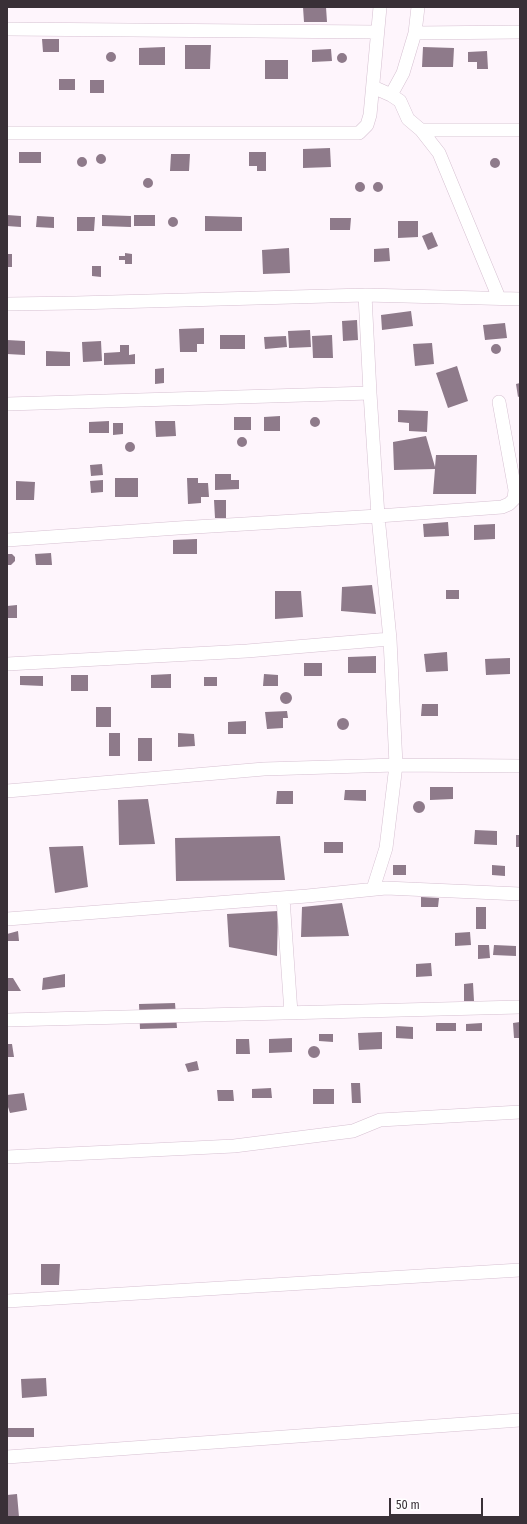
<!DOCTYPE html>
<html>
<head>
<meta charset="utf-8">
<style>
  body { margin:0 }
  #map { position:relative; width:527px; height:1524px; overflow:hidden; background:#fef5fc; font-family:"Fira Sans Condensed",sans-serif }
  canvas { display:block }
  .frame { position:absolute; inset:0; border:8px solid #393037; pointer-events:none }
  .scale { position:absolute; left:389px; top:1498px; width:94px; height:18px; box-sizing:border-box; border:2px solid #393037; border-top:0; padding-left:5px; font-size:12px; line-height:14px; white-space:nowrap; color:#393037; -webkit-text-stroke:3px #fff; paint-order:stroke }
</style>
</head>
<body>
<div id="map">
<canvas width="527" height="1524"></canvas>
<div class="frame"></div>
<div class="scale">50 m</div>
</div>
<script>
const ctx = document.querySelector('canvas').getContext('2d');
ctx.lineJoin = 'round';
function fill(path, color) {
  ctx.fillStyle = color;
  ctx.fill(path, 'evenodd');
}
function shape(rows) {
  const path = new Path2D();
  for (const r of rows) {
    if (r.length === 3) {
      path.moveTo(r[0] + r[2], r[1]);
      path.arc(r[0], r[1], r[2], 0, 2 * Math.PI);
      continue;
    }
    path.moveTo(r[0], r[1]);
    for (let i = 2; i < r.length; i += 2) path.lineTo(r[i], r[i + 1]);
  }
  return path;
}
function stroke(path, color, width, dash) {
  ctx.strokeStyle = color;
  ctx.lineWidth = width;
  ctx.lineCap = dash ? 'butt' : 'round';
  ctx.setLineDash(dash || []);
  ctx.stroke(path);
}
fill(shape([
  [303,7,326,7,327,22,304,22],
  [42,39,59,39,59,52,43,52],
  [185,45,211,45,210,69,185,69],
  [165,47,165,65,139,65,139,48],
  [423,47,454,48,453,67,422,67],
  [331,49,332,61,312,62,312,50],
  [487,51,488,69,477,69,477,62,468,62,468,52],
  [111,57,5],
  [342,58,5],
  [265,60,288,60,288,79,265,79],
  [59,79,75,79,75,90,59,90],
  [90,80,104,80,104,93,90,93],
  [330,148,331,167,303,168,303,149],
  [19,152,41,152,41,163,19,163],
  [249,152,266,152,266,171,257,171,257,166,249,166],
  [101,159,5],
  [171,154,190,154,189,171,170,171],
  [82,162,5],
  [495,163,5],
  [148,183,5],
  [378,187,5],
  [360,187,5],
  [7,215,21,216,21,227,7,226],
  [102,215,131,216,131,227,102,226],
  [134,215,155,215,155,226,134,226],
  [37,216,54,217,54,228,36,227],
  [205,216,242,217,242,231,205,231],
  [173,222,5],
  [77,217,95,217,94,231,77,231],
  [330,218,351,218,350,230,330,230],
  [398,221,418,221,418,237,398,238],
  [432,232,438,246,428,250,422,236],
  [289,248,290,273,263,274,262,250],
  [389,248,390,261,374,262,374,249],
  [125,253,132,254,132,264,125,264,125,260,119,260,119,256,125,256],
  [7,254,12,254,12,267,7,267],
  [92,266,101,266,101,277,92,276],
  [411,311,413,326,382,330,381,315],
  [357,320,358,340,343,341,342,321],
  [505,323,507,338,485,340,483,325],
  [204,328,204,344,197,344,197,352,180,352,179,329],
  [310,330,311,347,289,348,288,331],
  [220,335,245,335,245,349,220,349],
  [332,335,333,358,313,358,312,336],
  [286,336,287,347,265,349,264,337],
  [7,340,25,341,25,355,7,354],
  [101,341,102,361,83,362,82,342],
  [432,343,434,364,415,366,413,344],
  [496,349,5],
  [120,345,129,345,129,355,135,354,135,364,104,365,104,353,120,352],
  [46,351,70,352,70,366,46,366],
  [457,366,468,401,448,408,436,373],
  [164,368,164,383,155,384,155,369],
  [520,383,520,396,518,397,516,384],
  [398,410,428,411,427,432,409,431,409,423,398,422],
  [280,416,280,431,264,431,264,417],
  [315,422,5],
  [234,417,251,417,251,430,234,430],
  [109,421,109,433,89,433,89,422],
  [155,421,175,421,176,436,156,437],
  [113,423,123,423,123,434,113,435],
  [426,436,435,467,436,455,477,455,476,494,433,494,435,469,394,470,393,442],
  [242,442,5],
  [130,447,5],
  [102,464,103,475,91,476,90,465],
  [215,474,231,474,231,480,239,480,239,489,215,490],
  [115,478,138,478,138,497,115,497],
  [187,478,198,478,198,483,208,483,209,497,201,497,201,503,188,504],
  [103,480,103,492,91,493,90,481],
  [16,481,35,482,34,500,16,500],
  [214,500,226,500,226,518,215,518],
  [448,522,449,536,424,537,423,524],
  [495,524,495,539,474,540,474,525],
  [197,539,197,554,173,554,173,540],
  [51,553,52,565,36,565,35,554],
  [7,554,12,554,15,557,15,561,11,565,7,565],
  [372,585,376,614,341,611,342,587],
  [446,590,459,590,459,599,446,599],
  [275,591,301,591,303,617,275,619],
  [17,605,17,618,7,618,7,606],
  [447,652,448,671,426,672,424,654],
  [376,656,376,673,348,673,348,657],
  [510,658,510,674,486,675,485,659],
  [304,663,322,663,322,676,304,676],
  [171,674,171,688,151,688,151,675],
  [264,674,278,675,278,686,263,686],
  [71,675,88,675,88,691,71,691],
  [20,676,43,676,43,686,20,685],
  [204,677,217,677,217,686,204,686],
  [286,698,6],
  [422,704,438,704,438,716,421,716],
  [96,707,111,707,111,727,96,727],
  [287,711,288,718,283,718,283,728,267,729,265,712],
  [343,724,6],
  [246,721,246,734,228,734,228,722],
  [109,733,120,733,120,756,109,756],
  [178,733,194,734,195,746,178,747],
  [138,738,152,738,152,761,138,761],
  [430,787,453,787,453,799,430,800],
  [345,790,366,790,366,801,344,800],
  [277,791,293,791,293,804,276,804],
  [148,799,155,844,119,845,118,800],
  [419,807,6],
  [475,830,497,831,497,845,474,844],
  [516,835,520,835,520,847,516,847],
  [280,836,285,880,176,881,175,838],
  [324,842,343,842,343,853,324,853],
  [83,846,88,887,55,893,49,847],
  [393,865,406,865,406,875,393,875],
  [492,865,505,866,505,876,492,875],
  [421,897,439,898,438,907,421,907],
  [342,903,349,936,301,937,302,907],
  [476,907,486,907,486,929,476,929],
  [278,911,277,956,229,947,227,914],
  [18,931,19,941,7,941,7,934],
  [470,932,471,945,455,946,455,933],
  [478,945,489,945,490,958,478,959],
  [494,945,516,946,516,956,493,955],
  [431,963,432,976,416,977,416,964],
  [65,974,65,987,42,990,43,978],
  [7,978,13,978,21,991,7,991],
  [473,983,474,1001,464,1001,464,984],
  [175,1003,177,1028,140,1029,139,1004],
  [520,1022,520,1038,514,1038,513,1023],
  [436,1023,456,1023,456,1031,436,1031],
  [482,1023,482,1031,466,1031,466,1024],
  [396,1026,413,1027,413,1039,396,1038],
  [382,1032,382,1049,359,1050,358,1033],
  [319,1034,333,1034,333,1042,319,1041],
  [292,1038,292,1052,269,1053,269,1039],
  [236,1039,249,1039,250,1054,236,1054],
  [7,1044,12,1044,14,1057,7,1057],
  [314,1052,6],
  [197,1061,199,1070,188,1072,185,1064],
  [351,1083,360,1083,361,1103,352,1103],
  [271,1088,272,1098,252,1098,252,1089],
  [313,1089,334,1089,334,1104,313,1104],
  [217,1090,233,1090,234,1101,218,1101],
  [24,1093,27,1110,10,1113,7,1104,7,1095],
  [41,1264,60,1264,59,1285,41,1285],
  [46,1378,47,1396,22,1398,21,1379],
  [8,1428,34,1428,34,1437,8,1437],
  [17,1494,19,1517,7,1517,7,1495]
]), '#8e7a8a');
const minor = shape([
  [7,29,377,32],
  [415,33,520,32],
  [373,87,391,95,400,101,408,119,421,130,439,153,499,298],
  [391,95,403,73,415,33,418,7],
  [421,130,520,130],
  [7,133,359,133,367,125,370,115,380,7],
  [365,295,370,393,378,516,390,639,396,765,386,848,373,889],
  [7,304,76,303,365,295,520,299],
  [7,404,370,393],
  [7,540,178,528,378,516,502,507,509,504,514,499,515,490,499,402],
  [7,664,247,651,390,639],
  [7,791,264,769,396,765,520,766],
  [283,898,291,1013],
  [7,919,307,896,386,888,520,894],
  [7,1020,520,1007],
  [7,1157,234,1146,353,1131,380,1120,520,1112],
  [7,1301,520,1270],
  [7,1457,520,1420]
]);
stroke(minor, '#d6c0d1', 14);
stroke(minor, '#fff', 13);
</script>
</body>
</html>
